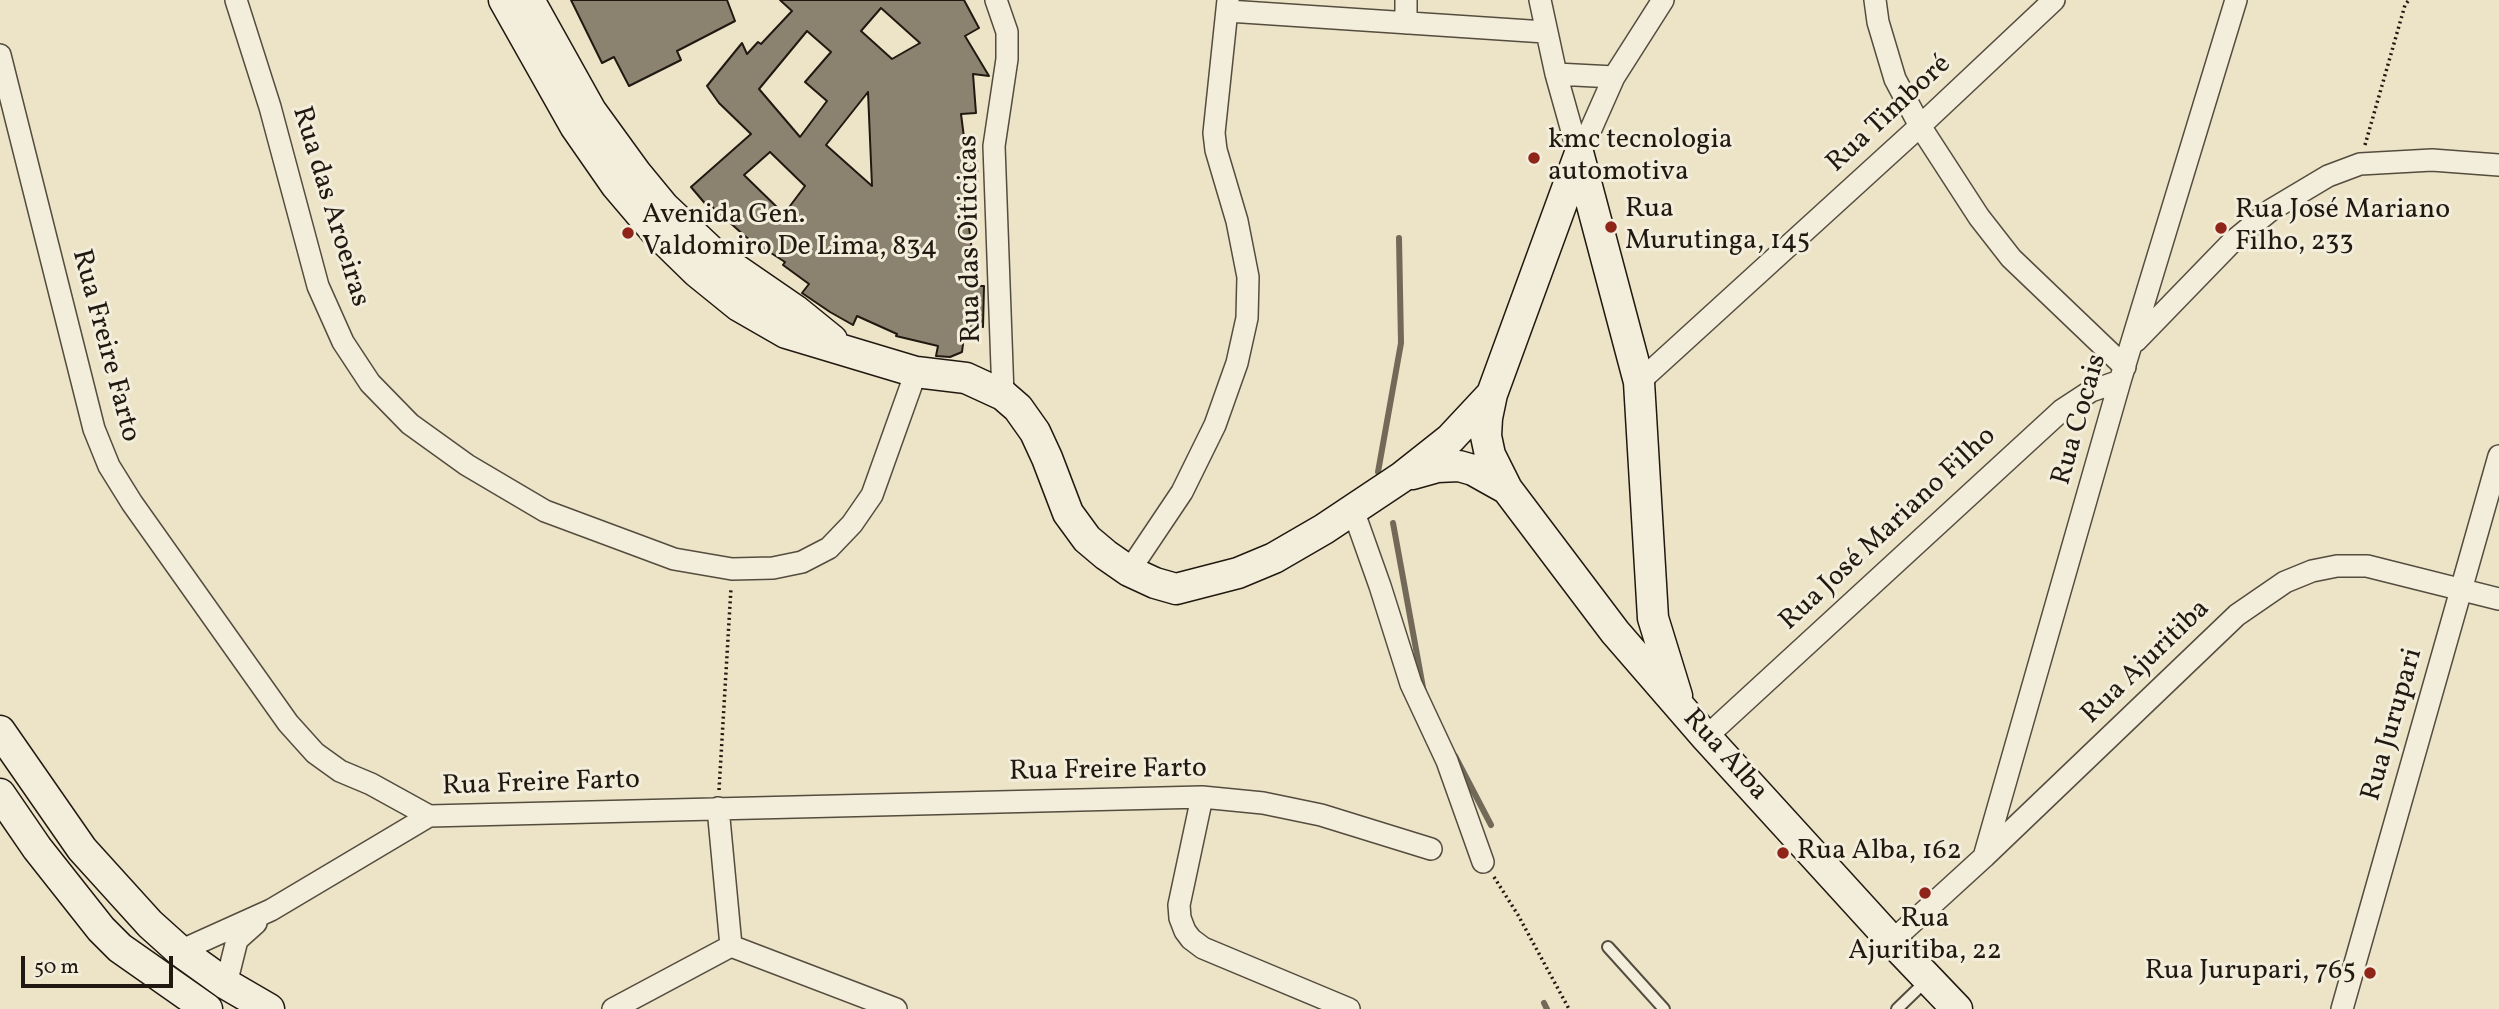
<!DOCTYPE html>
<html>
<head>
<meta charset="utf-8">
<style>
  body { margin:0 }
  #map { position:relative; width:2499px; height:1009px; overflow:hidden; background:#ede3c7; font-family:Vollkorn,serif }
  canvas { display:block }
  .scale { position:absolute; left:21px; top:956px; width:152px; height:32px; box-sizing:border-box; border:4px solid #211911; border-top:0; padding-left:9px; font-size:21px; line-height:24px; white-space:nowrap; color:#211911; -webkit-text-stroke:5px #f3eddb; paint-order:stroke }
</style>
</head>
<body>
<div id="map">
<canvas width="2499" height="1009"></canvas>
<div class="scale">50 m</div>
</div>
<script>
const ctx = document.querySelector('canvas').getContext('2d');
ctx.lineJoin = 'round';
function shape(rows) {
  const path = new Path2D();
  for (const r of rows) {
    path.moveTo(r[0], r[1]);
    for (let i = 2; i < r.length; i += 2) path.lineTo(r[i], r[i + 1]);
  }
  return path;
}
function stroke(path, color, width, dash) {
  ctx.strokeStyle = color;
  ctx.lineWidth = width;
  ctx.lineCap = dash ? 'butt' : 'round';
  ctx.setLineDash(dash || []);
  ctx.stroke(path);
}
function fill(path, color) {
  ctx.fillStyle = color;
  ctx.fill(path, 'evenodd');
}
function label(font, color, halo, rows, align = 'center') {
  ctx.font = font + ' Vollkorn,serif';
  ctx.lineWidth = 6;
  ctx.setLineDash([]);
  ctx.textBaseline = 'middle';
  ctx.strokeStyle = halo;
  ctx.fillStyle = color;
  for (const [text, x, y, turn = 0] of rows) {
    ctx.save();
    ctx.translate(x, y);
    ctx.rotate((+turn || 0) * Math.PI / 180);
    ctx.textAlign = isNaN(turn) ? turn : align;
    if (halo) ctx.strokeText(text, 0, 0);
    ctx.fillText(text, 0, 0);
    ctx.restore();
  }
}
stroke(shape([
  [1378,472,1401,343,1399,238],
  [1393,523,1424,693],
  [1455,756,1491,825],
  [1544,1003,1547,1009]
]), '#726959', 6);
const building = shape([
  [571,0,727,0,735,21,677,51,681,60,629,86,614,57,602,63,571,0],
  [780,0,964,0,979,28,965,36,989,76,973,74,976,113,961,114,967,161,976,160,978,177,963,179,972,251,975,250,975,286,984,286,983,327,965,328,962,352,950,357,936,356,938,346,896,336,897,334,857,316,853,325,830,312,802,293,809,284,783,265,785,262,746,237,710,205,708,207,691,187,751,134,719,103,707,86,742,43,747,54,758,42,761,44,792,11,780,0],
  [881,8,920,43,892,59,861,31,881,8],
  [807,31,831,52,805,82,827,101,800,137,759,89,807,31],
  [868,92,872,186,826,145,868,92],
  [770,152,805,186,784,214,744,175,770,152]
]);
fill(building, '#8b8270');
stroke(building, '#211911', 2);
const lane = shape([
  [1608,947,1664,1009],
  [1897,1009,1926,981]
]);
const street = shape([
  [236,0,270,107,318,286,343,342,370,383,410,424,467,465,545,511,674,559,732,569,773,568,802,562,829,548,852,524,872,495,916,372],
  [996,0,1007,32,1007,59,994,146,1003,395],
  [1540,0,1556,74,1579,156],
  [1875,0,1878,22,1895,79,1920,126,1979,217,2011,258,2125,367],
  [1228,11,1545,32],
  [1406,23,1406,0],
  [0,55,94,429,109,466,132,503,288,723,315,753,340,771,371,784,429,816,1202,797,1263,803,1321,815,1431,849],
  [1556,74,1614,77],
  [1579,156,1614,77,1663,0],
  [2136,341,2232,242,2271,210,2328,176,2360,164,2432,160,2499,165],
  [1639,382,1920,126,2054,0],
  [1353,510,1380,586,1411,684,1447,761,1483,862],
  [1129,571,1182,492,1215,425,1237,363,1247,318,1248,277,1237,221,1216,150,1214,133,1228,0],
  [1706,737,2062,410,2091,391,2120,381],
  [1202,797,1179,905,1180,918,1185,931,1191,939,1203,948,1349,1009],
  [718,808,731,946],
  [1984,857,2120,381,2236,0],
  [1892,941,1984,857,2237,615,2285,582,2312,571,2337,566,2367,566,2499,599],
  [180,951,271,910,429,816],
  [226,984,237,940,256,923],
  [613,1009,731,946,896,1009],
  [2342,1009,2499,456]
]);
const secondary = shape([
  [504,0,575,126,616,185,656,232,697,272,739,306,786,333,916,372,966,378,1003,395,1018,408,1035,432,1047,458,1068,513,1087,539,1106,555,1129,571,1155,583,1176,589,1238,573,1274,558,1324,529,1402,477,1450,439,1492,394],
  [529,0,591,111,636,173,664,207,715,255,795,310,832,340],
  [1579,156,1492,394,1487,418,1486,436,1490,455,1507,489,1615,632,1706,737,1892,941,1957,1009],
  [1579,156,1639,382,1653,618,1677,696],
  [1412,474,1437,467,1459,466,1473,470,1507,489],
  [0,731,82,849,150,924,180,951,226,984,269,1009],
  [0,794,37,848,101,929,120,948,207,1009]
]);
stroke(lane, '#544c3e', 14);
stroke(street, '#544c3e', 24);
stroke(secondary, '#211911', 33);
stroke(shape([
  [2365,145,2405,5,2409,0],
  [719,790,731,588],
  [1494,877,1518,915,1569,1009]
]), '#211911', 3.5, [2, 3.5]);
stroke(lane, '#f3eddb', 10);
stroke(street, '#f3eddb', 21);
stroke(secondary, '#f3eddb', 30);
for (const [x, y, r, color] of [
  [1534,158,7,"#8f2418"],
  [1611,227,7,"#8f2418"],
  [2221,228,7,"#8f2418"],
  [628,233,7,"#8f2418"],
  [1783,853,7,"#8f2418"],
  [1925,893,7,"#8f2418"],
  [2370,973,7,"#8f2418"]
]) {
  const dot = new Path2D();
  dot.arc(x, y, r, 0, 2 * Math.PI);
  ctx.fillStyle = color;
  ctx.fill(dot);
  stroke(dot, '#f3eddb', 2.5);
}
label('28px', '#211911', '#f3eddb', [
  ["Rua Timboré",1890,115,-43],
  ["Rua das Aroeiras",329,207,73],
  ["Rua das Oiticicas",972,239,-91],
  ["Rua Freire Farto",104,346,75],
  ["Rua Cocais",2081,420,-74],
  ["Rua José Mariano Filho",1889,530,-43],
  ["Rua Ajuritiba",2147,663,-44],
  ["Rua Jurupari",2394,725,-74],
  ["Rua Alba",1724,756,48],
  ["Rua Freire Farto",1108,772,-1],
  ["Rua Freire Farto",541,785,-2]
]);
label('28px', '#211911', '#f3eddb', [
  ["kmc tecnologia",1548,142],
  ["automotiva",1548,174],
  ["Rua",1625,211],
  ["Murutinga, 145",1625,243],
  ["Rua José Mariano",2235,212],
  ["Filho, 233",2235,244],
  ["Avenida Gen.",642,217],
  ["Valdomiro De Lima, 834",642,249],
  ["Rua Alba, 162",1797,853],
  ["Rua",1925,921,"center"],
  ["Ajuritiba, 22",1925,953,"center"],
  ["Rua Jurupari, 765",2356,973,"right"]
], 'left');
</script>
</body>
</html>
